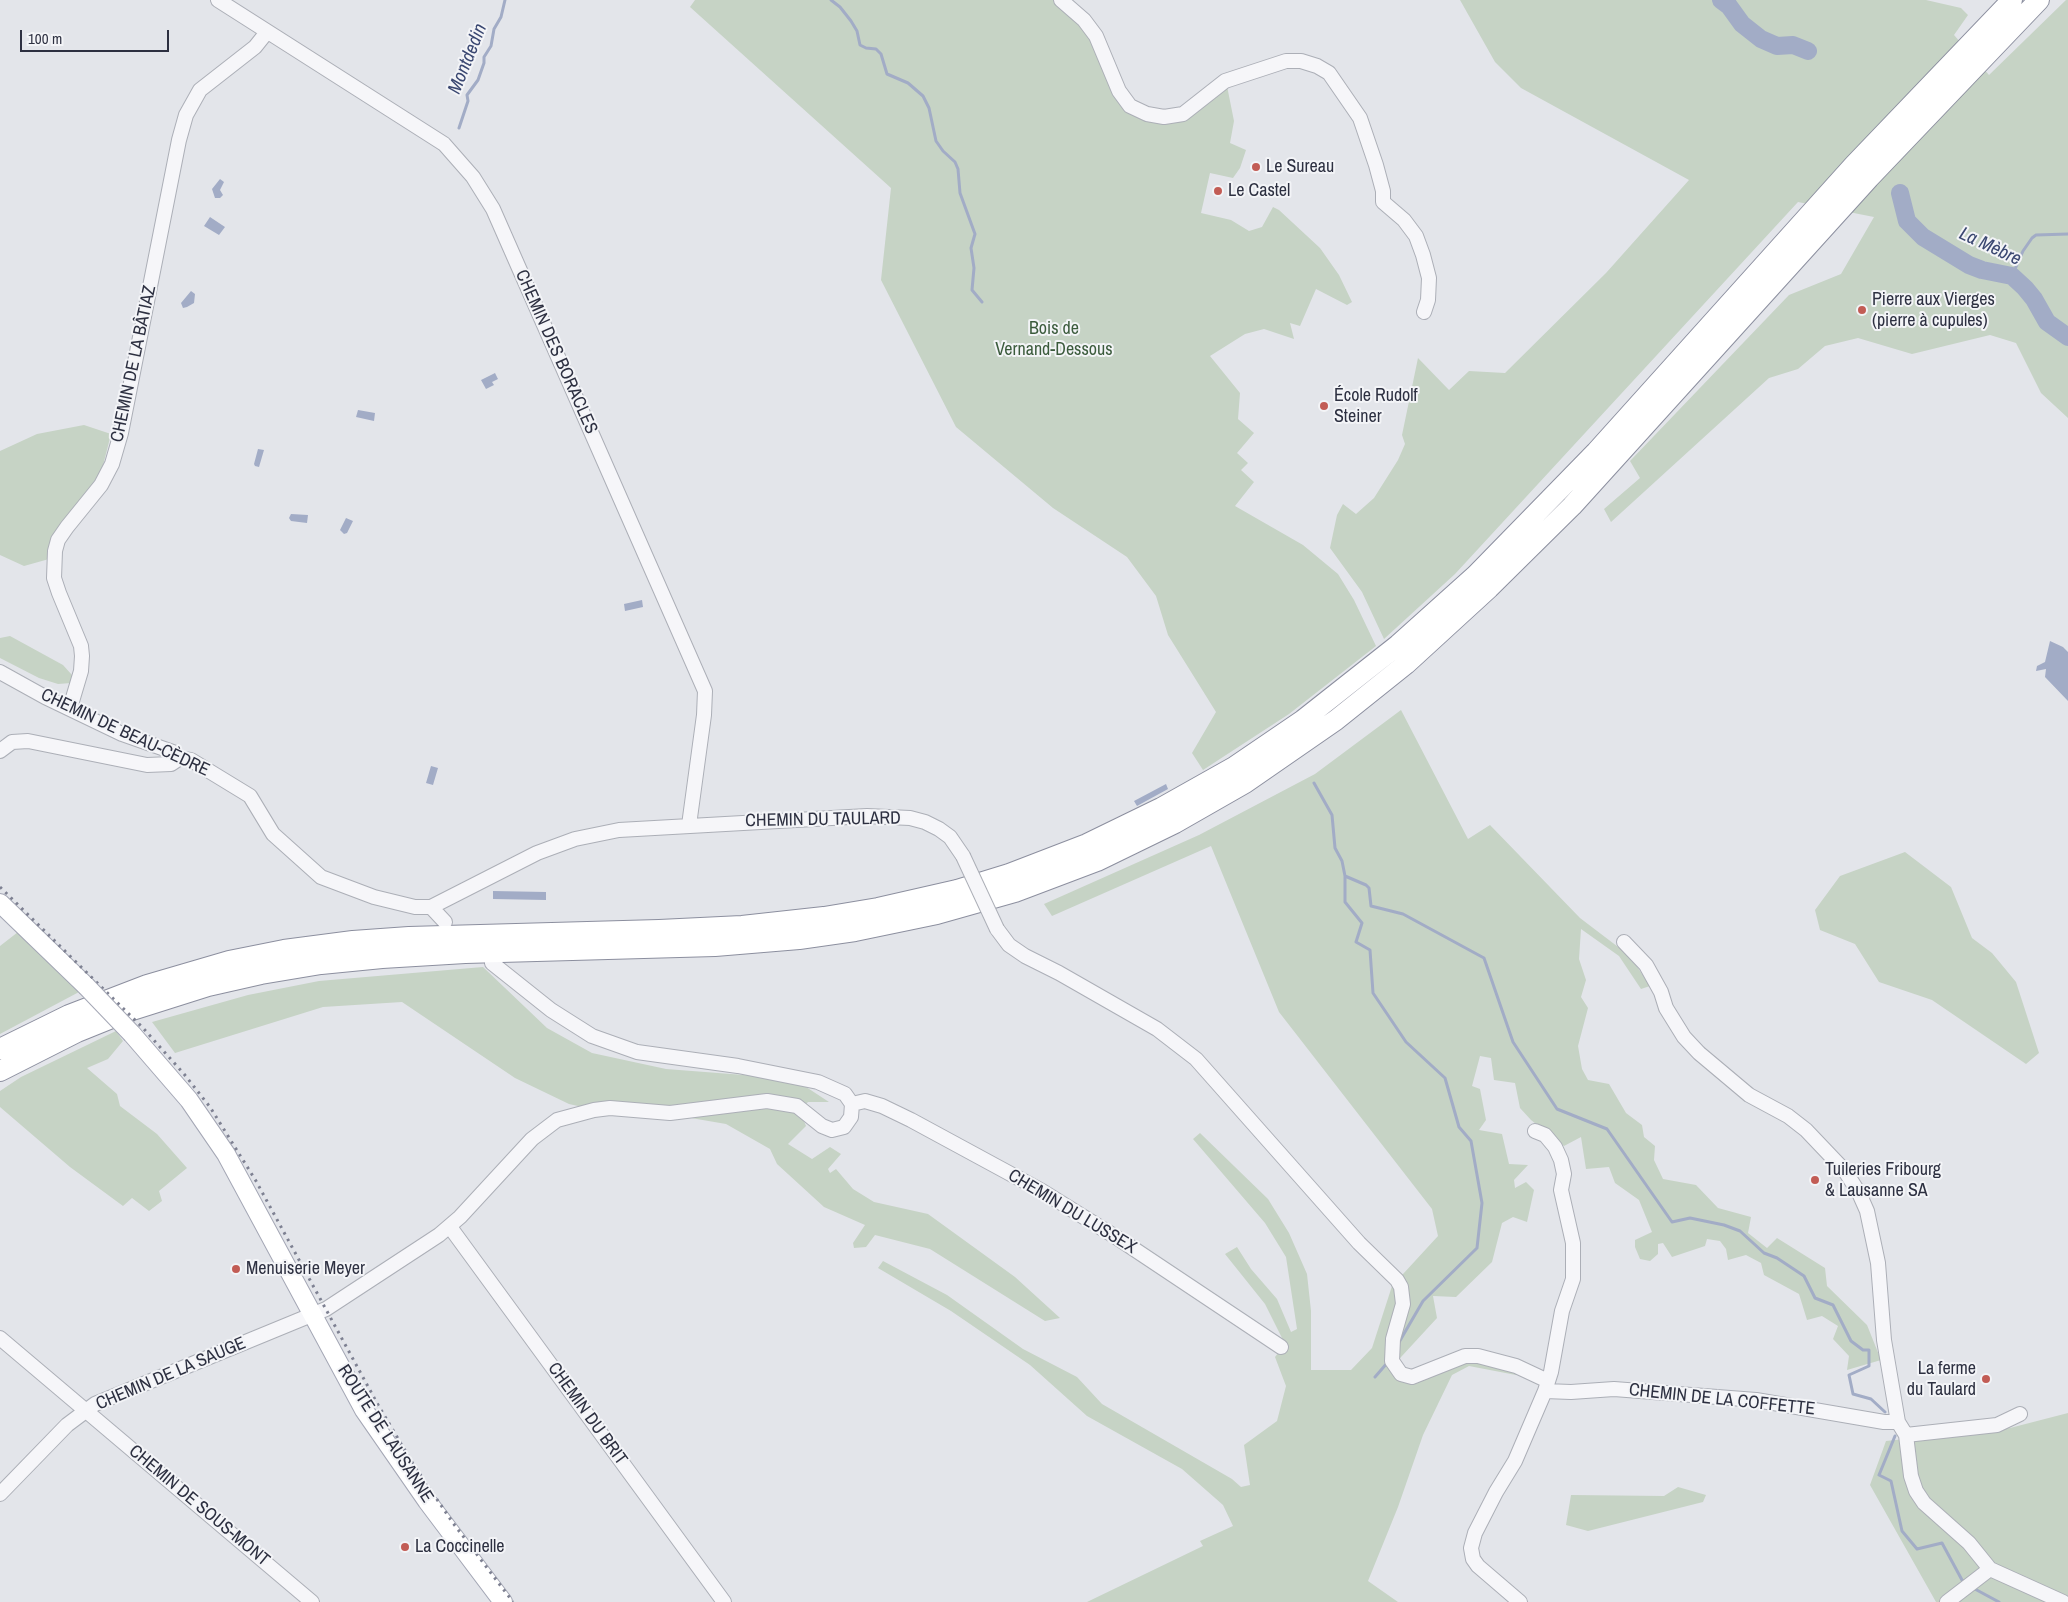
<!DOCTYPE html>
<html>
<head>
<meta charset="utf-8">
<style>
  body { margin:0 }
  #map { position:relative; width:2068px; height:1602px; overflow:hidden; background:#e3e5ea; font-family:"Archivo Narrow",sans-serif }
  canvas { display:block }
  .scale { position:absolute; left:20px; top:30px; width:149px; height:22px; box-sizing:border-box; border:2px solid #2d3041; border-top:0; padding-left:6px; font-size:15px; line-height:18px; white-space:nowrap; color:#2d3041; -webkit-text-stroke:4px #f3f4f7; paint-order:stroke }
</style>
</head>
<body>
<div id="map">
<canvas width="2068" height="1602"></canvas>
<div class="scale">100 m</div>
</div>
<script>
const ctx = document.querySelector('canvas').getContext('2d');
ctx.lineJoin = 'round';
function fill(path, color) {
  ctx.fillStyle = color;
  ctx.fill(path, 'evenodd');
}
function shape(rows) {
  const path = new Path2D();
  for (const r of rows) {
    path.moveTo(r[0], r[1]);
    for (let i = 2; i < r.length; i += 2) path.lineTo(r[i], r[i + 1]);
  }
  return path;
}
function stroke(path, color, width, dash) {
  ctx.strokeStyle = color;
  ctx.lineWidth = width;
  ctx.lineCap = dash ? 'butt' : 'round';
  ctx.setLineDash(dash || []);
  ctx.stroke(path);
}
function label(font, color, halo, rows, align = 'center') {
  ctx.font = font + ' "Archivo Narrow",sans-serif';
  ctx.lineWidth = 4;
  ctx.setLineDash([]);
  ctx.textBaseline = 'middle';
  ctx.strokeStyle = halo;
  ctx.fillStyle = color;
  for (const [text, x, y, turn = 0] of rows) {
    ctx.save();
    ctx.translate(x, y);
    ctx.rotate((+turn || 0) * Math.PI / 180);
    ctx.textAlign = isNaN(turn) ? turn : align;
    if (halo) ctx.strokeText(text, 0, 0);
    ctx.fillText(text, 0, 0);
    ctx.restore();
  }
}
fill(shape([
  [695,0,1055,0,1093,39,1115,93,1164,121,1227,86,1234,121,1230,143,1246,150,1240,168,1233,178,1210,173,1201,213,1231,220,1249,231,1262,227,1273,207,1279,210,1320,248,1339,275,1352,302,1347,305,1316,289,1300,326,1290,323,1294,339,1264,329,1245,334,1210,356,1240,393,1238,419,1254,433,1237,453,1248,463,1241,470,1254,482,1235,506,1303,545,1338,574,1354,600,1376,646,1289,714,1203,770,1192,753,1216,712,1168,635,1156,596,1127,557,1053,508,956,427,881,280,891,188,690,7],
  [1460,0,1926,0,1961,8,1968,15,1954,35,1989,75,2066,0,2068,0,2068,418,2041,393,2016,343,1990,335,1912,354,1858,338,1825,346,1798,369,1769,378,1611,522,1604,509,1640,478,1630,461,1789,295,1841,274,1874,217,1798,202,1455,574,1384,639,1362,592,1330,548,1337,515,1343,504,1356,514,1374,498,1398,460,1405,444,1402,435,1418,358,1449,390,1469,371,1505,373,1606,273,1689,180,1521,88,1495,62],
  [84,425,111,434,95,497,49,559,24,566,0,555,0,451,37,434],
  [10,636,63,665,72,675,71,683,58,684,39,678,0,658,0,638],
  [1401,710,1468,839,1490,825,1580,918,1630,956,1650,986,1641,989,1619,956,1581,929,1579,959,1586,980,1581,997,1588,1008,1578,1046,1582,1069,1588,1080,1609,1084,1626,1113,1642,1125,1644,1137,1655,1146,1654,1160,1663,1179,1696,1185,1718,1208,1751,1217,1748,1233,1767,1248,1777,1238,1825,1268,1827,1286,1867,1325,1881,1360,1847,1370,1849,1356,1833,1339,1838,1326,1822,1316,1807,1320,1799,1294,1764,1275,1761,1263,1746,1255,1728,1260,1726,1249,1720,1241,1707,1239,1705,1246,1672,1257,1663,1243,1658,1244,1658,1254,1650,1261,1640,1259,1635,1247,1635,1240,1652,1232,1639,1200,1615,1183,1609,1167,1586,1169,1581,1137,1564,1146,1531,1120,1520,1108,1515,1083,1494,1080,1491,1058,1480,1056,1472,1086,1480,1089,1486,1120,1479,1130,1502,1134,1509,1164,1528,1165,1514,1180,1515,1188,1526,1182,1534,1190,1527,1222,1513,1217,1502,1223,1492,1262,1456,1297,1433,1296,1437,1318,1390,1369,1404,1382,1417,1381,1468,1359,1519,1373,1516,1375,1469,1366,1452,1375,1423,1435,1398,1507,1368,1581,1398,1602,1087,1602,1203,1546,1200,1541,1233,1526,1223,1505,1182,1469,1087,1416,1030,1365,951,1311,878,1268,883,1261,947,1295,1023,1349,1077,1377,1102,1404,1232,1479,1241,1487,1250,1485,1244,1445,1277,1421,1286,1386,1275,1357,1285,1344,1265,1304,1225,1254,1237,1247,1251,1269,1277,1299,1291,1332,1297,1329,1286,1257,1265,1223,1193,1139,1200,1133,1268,1199,1289,1233,1307,1274,1311,1311,1311,1370,1351,1370,1372,1348,1392,1286,1438,1236,1432,1209,1279,1012,1211,846,1052,916,1044,904,1199,835,1315,774],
  [1905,852,1951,887,1972,938,1992,953,2016,982,2039,1053,2026,1064,1932,1000,1879,982,1855,944,1820,930,1815,910,1840,876],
  [18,932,79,992,0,1034,0,946],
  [483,967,547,1028,592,1053,666,1069,757,1076,800,1083,829,1102,808,1102,800,1111,806,1126,788,1144,812,1159,830,1147,841,1154,828,1169,830,1173,836,1169,853,1189,874,1202,928,1214,1015,1277,1060,1318,1045,1321,930,1249,875,1235,866,1247,854,1248,853,1243,865,1225,824,1207,777,1164,770,1149,726,1124,691,1118,614,1114,569,1104,515,1078,402,1002,323,1007,175,1053,152,1022,248,995,319,981],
  [116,1031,123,1041,108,1059,87,1068,117,1094,120,1106,157,1134,187,1168,159,1191,162,1201,149,1211,132,1198,123,1206,70,1167,0,1107,0,1091,21,1077],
  [2068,1413,2068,1602,1936,1602,1870,1485,1886,1441,2010,1428],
  [1678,1487,1706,1495,1703,1502,1588,1531,1566,1525,1571,1495,1664,1496]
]), '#c6d3c5');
fill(shape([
  [220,179,224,182,220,190,223,195,220,198,215,198,212,189],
  [210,217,225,227,219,235,204,226],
  [191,291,195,294,194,303,187,307,183,308,181,303],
  [495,373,498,379,492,382,494,385,486,389,481,380],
  [358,410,375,413,374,421,356,417],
  [258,449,264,450,259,467,255,466,254,464],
  [291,514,308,515,307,523,291,521,289,518],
  [346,518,353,521,347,533,344,534,340,530],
  [642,600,643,607,625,611,624,604],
  [2050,641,2063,647,2068,652,2068,701,2045,677,2046,669,2036,671,2037,666,2045,662],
  [431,766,438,768,433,785,426,783],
  [1166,784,1168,789,1137,806,1134,801],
  [493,891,546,892,546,900,493,899]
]), '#a2acc6');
stroke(shape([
  [831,0,840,7,851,21,857,31,860,45,866,48,876,49,881,54,887,74,908,83,923,96,929,108,936,141,943,151,955,162,958,169,960,193,975,234,971,248,974,268,972,290,982,302],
  [459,128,468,101,467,95,478,80,484,63,484,57,491,46,494,29,501,17,505,0],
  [2012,276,2023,251,2032,238,2036,235,2068,234],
  [1314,783,1332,815,1335,848,1342,861,1345,876,1345,902,1362,923,1356,942,1370,950,1373,993,1406,1042,1445,1078,1459,1127,1471,1141,1482,1203,1477,1248,1423,1301,1398,1344],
  [1345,876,1366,885,1369,888,1371,906,1403,914,1484,958,1513,1042,1557,1109,1607,1129,1672,1222,1690,1218,1724,1225,1740,1231,1764,1253,1777,1258,1804,1276,1815,1298,1833,1305,1851,1341,1863,1350,1869,1350,1869,1366,1849,1375,1853,1394,1871,1399,1885,1412],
  [1375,1377,1388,1362],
  [1895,1436,1879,1475,1891,1481,1902,1531,1917,1549,1942,1543,1962,1580,1966,1583],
  [1973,1588,1999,1602]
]), '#a2acc6', 3);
stroke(shape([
  [1721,0,1729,6,1742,24,1761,39,1777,46,1793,45,1808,51],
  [1900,193,1907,221,1923,237,1969,265,1982,270,2012,276,2025,288,2034,299,2047,322,2068,337]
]), '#a2acc6', 18);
const minor = shape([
  [218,0,444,144,473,177,493,209,705,691,704,715,689,825],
  [1061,0,1084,20,1096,36,1119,91,1130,106,1147,114,1164,117,1183,114,1225,81,1286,61,1301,61,1317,66,1329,73,1360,118,1376,165,1383,191,1383,202,1404,220,1416,236,1423,255,1429,278,1428,300,1424,312],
  [0,672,45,697,122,734,173,752,180,758,191,760,250,796,273,834,321,877,374,897,415,907,431,907,537,853,575,839,619,830,867,816,910,818,925,822,939,829,950,837,963,856],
  [70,708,81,671,82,656,81,646,59,593,54,578,55,551,58,540,67,527,101,485,112,464,121,433,179,140,186,115,200,90,255,47,267,32],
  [0,751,12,742,28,741,147,765,171,764,180,758],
  [431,907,445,922],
  [997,929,1009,945,1025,956,1059,973,1157,1029,1196,1059,1359,1243,1397,1280,1401,1287,1403,1304,1393,1339,1392,1361,1401,1374,1412,1377,1465,1356,1478,1356,1516,1366,1548,1381],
  [1624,942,1646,965,1661,992,1666,1008,1684,1037,1699,1053,1749,1095,1788,1116,1806,1130,1845,1171,1859,1193,1867,1211,1878,1263,1884,1340,1898,1422,1906,1435,1911,1476,1916,1491,1924,1503,1969,1543,1990,1569,2063,1602],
  [852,1104,865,1101,882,1106,911,1120,1042,1191,1119,1239,1281,1347],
  [450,1227,724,1602],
  [0,1338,312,1602],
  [1545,1391,1571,1392,1614,1389,1756,1400,1884,1422,1898,1422],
  [1906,1435,1997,1425,2020,1414],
  [0,1494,67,1425,95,1404,326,1309,439,1235,460,1217,532,1139,557,1120,594,1110,610,1108,670,1113,767,1101,797,1106,822,1126,832,1130,844,1127,851,1117,852,1104,845,1094,818,1082,738,1066,637,1052,592,1036,551,1010,492,963],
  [1520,1602,1478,1566,1473,1559,1471,1548,1475,1533,1496,1492,1515,1461,1545,1391,1551,1372,1562,1311,1573,1279,1573,1243,1561,1190,1564,1174,1561,1160,1555,1147,1545,1135,1535,1131],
  [1947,1602,1990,1569]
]);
const major = shape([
  [0,903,86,986],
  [132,1034,189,1100,226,1154,364,1410,427,1501,503,1602]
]);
const highway = shape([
  [0,1049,69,1015,147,985,229,961,284,950,353,941,409,937,659,930,742,926,824,917,878,908,957,890,1009,874,1087,844,1161,808,1234,767,1303,720,1398,645,1476,575,1596,452,1854,165,2012,0],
  [0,1071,77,1032,129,1011,208,986,261,974,321,964,382,958,465,953,715,946,799,939,855,931,937,914,1015,892,1097,861,1175,823,1245,783,1336,720,1406,664,1489,588,1572,506,1869,178,2039,0]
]);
stroke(minor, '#acafb7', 16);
stroke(major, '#a4a7b5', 20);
stroke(highway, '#8c8f9f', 22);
stroke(minor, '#f6f6f9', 14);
stroke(major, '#fff', 18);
stroke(highway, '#fff', 20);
stroke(shape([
  [0,887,143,1028,184,1074,210,1107,256,1181,377,1403,413,1464,453,1523,513,1602]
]), '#7e8192', 3, [2.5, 5]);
const minorBridge = shape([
  [963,856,997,929]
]);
const majorBridge = shape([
  [86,986,132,1034]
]);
stroke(minorBridge, '#acafb7', 16, []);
stroke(majorBridge, '#a4a7b5', 20, []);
stroke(minorBridge, '#f6f6f9', 14);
stroke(majorBridge, '#fff', 18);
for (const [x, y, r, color] of [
  [1256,167,5,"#c25c55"],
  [1218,191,5,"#c25c55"],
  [1862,310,5,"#c25c55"],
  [1324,406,5,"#c25c55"],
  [1815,1180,5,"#c25c55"],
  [236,1269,5,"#c25c55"],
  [1986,1379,5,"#c25c55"],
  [405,1547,5,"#c25c55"]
]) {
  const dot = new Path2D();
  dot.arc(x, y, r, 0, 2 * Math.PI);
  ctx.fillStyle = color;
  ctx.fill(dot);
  stroke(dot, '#f3f4f7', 2);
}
label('18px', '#2d3041', '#f3f4f7', [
  ["Le Sureau",1266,167],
  ["Le Castel",1228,191],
  ["Pierre aux Vierges",1872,300],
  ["(pierre à cupules)",1872,321],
  ["École Rudolf",1334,396],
  ["Steiner",1334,417],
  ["Tuileries Fribourg",1825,1170],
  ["& Lausanne SA",1825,1191],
  ["Menuiserie Meyer",246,1269],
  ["La ferme",1976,1369,"right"],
  ["du Taulard",1976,1390,"right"],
  ["La Coccinelle",415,1547]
], 'left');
label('18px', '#3b5b3c', '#f3f4f7', [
  ["Bois de",1054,329],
  ["Vernand-Dessous",1054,350]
]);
label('18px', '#2d3041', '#f3f4f7', [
  ["CHEMIN DES BORACLES",556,352,66],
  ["CHEMIN DE LA BÂTIAZ",134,364,-78],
  ["CHEMIN DE BEAU-CÈDRE",125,733,25],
  ["CHEMIN DU TAULARD",823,820,-1],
  ["CHEMIN DU LUSSEX",1072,1212,31],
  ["CHEMIN DE LA SAUGE",171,1374,-23],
  ["CHEMIN DE LA COFFETTE",1722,1400,6],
  ["CHEMIN DU BRIT",587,1414,54],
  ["ROUTE DE LAUSANNE",385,1434,57],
  ["CHEMIN DE SOUS-MONT",199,1506,40]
]);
label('italic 19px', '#3a4771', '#f3f4f7', [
  ["Montdedin",468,59,-68],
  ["La Mèbre",1990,247,25]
]);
</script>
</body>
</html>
